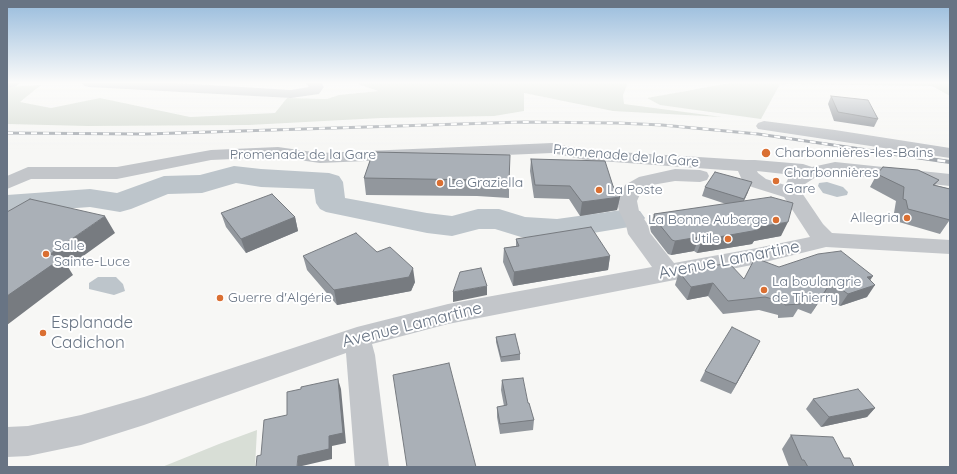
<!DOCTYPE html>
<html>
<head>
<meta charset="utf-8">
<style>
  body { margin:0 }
  #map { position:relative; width:957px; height:474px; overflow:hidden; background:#f7f7f5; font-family:Quicksand,sans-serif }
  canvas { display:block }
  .frame { position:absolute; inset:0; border:8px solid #687484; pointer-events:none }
</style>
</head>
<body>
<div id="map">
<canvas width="957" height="474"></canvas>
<div class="frame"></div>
</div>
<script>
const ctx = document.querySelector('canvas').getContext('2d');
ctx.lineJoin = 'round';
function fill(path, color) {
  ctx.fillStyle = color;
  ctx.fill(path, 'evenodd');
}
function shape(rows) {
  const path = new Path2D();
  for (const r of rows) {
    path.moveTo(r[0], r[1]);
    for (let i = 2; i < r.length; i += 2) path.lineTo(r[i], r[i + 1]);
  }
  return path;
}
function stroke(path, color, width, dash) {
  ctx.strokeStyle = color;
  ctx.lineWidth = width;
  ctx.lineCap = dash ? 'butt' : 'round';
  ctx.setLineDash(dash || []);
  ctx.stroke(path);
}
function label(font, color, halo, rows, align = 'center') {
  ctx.font = font + ' Quicksand,sans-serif';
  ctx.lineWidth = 4;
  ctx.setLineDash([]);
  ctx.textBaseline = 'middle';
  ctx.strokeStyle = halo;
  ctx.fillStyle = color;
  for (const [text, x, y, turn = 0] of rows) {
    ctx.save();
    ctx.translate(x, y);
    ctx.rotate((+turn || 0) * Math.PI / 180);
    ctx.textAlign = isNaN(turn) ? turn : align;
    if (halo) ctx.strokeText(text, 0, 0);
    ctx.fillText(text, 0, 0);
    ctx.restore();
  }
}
fill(shape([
  [355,83,628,83,623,95,624,104,722,117,613,111,524,93,524,111,494,116,381,118,249,125,87,126,7,124,7,87,41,85,20,102,51,108,100,98,190,117,275,113,287,98,327,99,339,95,378,91],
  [730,83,950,83,950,96,932,86,780,84,761,119,660,105,647,98],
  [257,430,255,467,162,467,219,444]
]), '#d8ded6');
fill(shape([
  [827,182,843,187,848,192,847,195,837,197,823,193,818,186,819,183],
  [98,277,116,277,123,284,125,291,114,295,89,289,89,283]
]), '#bdc5cb');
fill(shape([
  [234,166,261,169,329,173,339,176,343,182,345,198,427,213,452,216,478,209,499,209,525,217,557,219,629,209,640,211,645,218,640,225,629,227,557,239,521,237,495,229,479,229,452,236,427,233,326,212,320,209,316,203,314,189,261,187,236,183,202,193,168,194,131,209,120,212,90,207,7,213,7,195,90,189,117,193,164,176,200,175,234,166]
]), '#bdc5cb');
fill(shape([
  [7,83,19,83,17,86,7,88,7,83],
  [82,83,176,83,291,90,309,87,306,83,321,83,324,87,319,94,291,98,89,87,84,86,82,83],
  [764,121,835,130,950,148,950,158,758,129,756,126,758,123,764,121],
  [552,143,586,150,746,160,755,160,803,164,812,167,835,162,950,174,950,186,835,174,816,177,805,184,802,193,823,224,832,233,950,240,950,254,826,247,757,264,448,324,372,344,375,355,389,467,355,467,346,353,144,425,81,445,28,456,7,457,7,427,28,426,81,415,144,397,357,327,448,304,652,267,628,234,626,225,619,211,617,201,625,185,639,177,675,169,700,170,707,172,709,176,707,180,700,182,675,181,652,185,641,192,637,201,639,211,648,225,650,233,674,263,757,248,810,237,784,197,752,187,742,180,738,171,586,160,552,153,320,163,278,157,211,160,117,179,31,179,7,189,7,176,28,167,117,167,211,150,278,147,320,153,552,143],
  [757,171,793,175,789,177,785,185,766,179,758,173,757,171]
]), '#c3c6ca');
const railFar1 = shape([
  [7,133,146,134,523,122,618,123,662,125,758,134,881,152]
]);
const rail = shape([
  [874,151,950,162]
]);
stroke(railFar1, '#a4a9af', 3);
stroke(rail, '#a4a9af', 4);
stroke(railFar1, '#fff', 2, [6]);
stroke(rail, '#fff', 2.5, [8]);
fill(shape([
  [831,96,878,119,874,127,834,121,828,104],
  [373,152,509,182,509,198,477,196,366,195,364,178],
  [531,159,613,186,620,197,617,210,580,216,569,199,534,198,530,171],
  [877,174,939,180,935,185,950,189,950,222,949,221,940,234,899,222,898,213,894,213,896,201,870,187],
  [705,187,748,192,744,201,781,236,754,241,752,244,697,253,694,251,671,255,668,254,651,232,650,228,654,214,726,204,702,196],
  [221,213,295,217,298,231,246,253,226,227],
  [516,239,610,256,608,270,513,286,503,262,504,248,516,246],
  [303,256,415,282,411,291,337,305,307,270],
  [779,267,870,280,867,297,840,306,824,294,811,314,798,309,793,317,778,318,778,315,759,310,723,314,708,296,687,300,675,285,679,272,744,279],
  [496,337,520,354,520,360,501,362,496,342],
  [755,351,731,394,700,381,705,371],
  [502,380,528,403,534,420,533,430,500,434,497,417,497,407,504,406,501,390],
  [813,399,875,408,867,417,821,427,806,409],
  [791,435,844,458,854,467,789,467,782,449]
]), '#92979d');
fill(shape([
  [752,182,748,192,740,208,744,199],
  [620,197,617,210,580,216,582,202],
  [105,216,115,233,68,267,73,275,7,325,7,296,50,254],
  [295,217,298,231,246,253,241,239],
  [788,222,781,236,754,241,752,244,697,253,702,240,758,227],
  [699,237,694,251,671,255,675,241],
  [610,256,608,270,513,286,514,272],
  [413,268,415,282,411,291,337,305,334,290],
  [873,276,865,288,875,285,867,297,840,306,848,294,867,277],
  [831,282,824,294,811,314,818,302],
  [713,283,708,296,687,300,691,287],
  [487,286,487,295,453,302,453,292],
  [760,341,755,351,731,394,736,384],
  [338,379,341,389,346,443,332,446,332,459,302,466,301,467,297,467,298,456,329,436],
  [875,408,867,417,821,427,829,417]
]), '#777b80');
const building = shape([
  [831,96,868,100,878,119,838,112,831,96],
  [373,152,510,155,509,182,477,180,364,178,373,152],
  [531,159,605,161,613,186,620,197,582,202,570,186,535,185,531,159],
  [883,167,918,170,939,180,933,185,950,189,950,220,908,209,906,200,903,199,904,187,877,174,883,167],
  [715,172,752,182,744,199,705,187,715,172],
  [272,194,295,217,241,239,221,213,272,194],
  [771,197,793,203,788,222,758,227,758,230,702,240,699,237,675,241,672,240,655,219,654,214,771,197],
  [30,199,105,216,50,254,62,258,7,296,7,212,30,199],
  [591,227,610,256,514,272,504,248,519,246,516,239,591,227],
  [356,233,377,252,390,247,413,268,409,277,334,290,303,256,356,233],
  [841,251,873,276,867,277,875,285,848,294,831,282,818,302,805,296,800,304,785,305,784,302,765,297,728,301,713,283,691,287,679,272,729,263,744,279,755,258,779,267,818,254,841,251],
  [481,268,487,286,453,292,460,272,481,268],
  [732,327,760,341,736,384,705,371,732,327],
  [515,334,520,354,501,357,496,337,515,334],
  [449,363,476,467,407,467,393,375,449,363],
  [523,378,528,403,529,403,534,420,500,424,497,407,507,405,502,380,523,378],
  [338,379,343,433,329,436,329,449,298,456,297,467,256,467,257,456,261,455,264,420,287,415,287,392,301,389,301,387,338,379],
  [858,389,875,408,829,417,813,399,858,389],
  [791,435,833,437,844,458,850,458,854,467,808,467,804,460,802,460,791,435]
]);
fill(building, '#aab0b7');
stroke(building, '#777b80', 1);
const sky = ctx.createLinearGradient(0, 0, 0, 150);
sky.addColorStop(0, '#97bbdc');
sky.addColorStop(0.55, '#fbfbfa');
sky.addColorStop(1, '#fbfbfa00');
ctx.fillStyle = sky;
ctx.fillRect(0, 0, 957, 150);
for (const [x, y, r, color] of [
  [766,153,5,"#da6f32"],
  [776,181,4,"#da6f32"],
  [440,183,4,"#da6f32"],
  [599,190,4,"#da6f32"],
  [907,218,4,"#da6f32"],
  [776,220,4,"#da6f32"],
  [728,239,4,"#da6f32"],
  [46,254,4,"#da6f32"],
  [764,290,4,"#da6f32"],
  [220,298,4,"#da6f32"],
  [43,333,4,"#da6f32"]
]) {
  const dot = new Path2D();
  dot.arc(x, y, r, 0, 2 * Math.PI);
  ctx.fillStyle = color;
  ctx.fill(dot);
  stroke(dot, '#fff', 1.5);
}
label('14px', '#687484', '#fff', [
  ["Charbonnières-les-Bains",775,153],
  ["Charbonnières",784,173],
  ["Gare",784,189],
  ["Le Graziella",448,183],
  ["La Poste",607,190],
  ["Allegria",899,218,"right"],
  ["La Bonne Auberge",768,220,"right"],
  ["Utile",720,239,"right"],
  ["Salle",54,246],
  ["Sainte-Luce",54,262],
  ["La boulangrie",772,282],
  ["de Thierry",772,298],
  ["Guerre d'Algérie",228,298]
], 'left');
label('14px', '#687484', '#fff', [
  ["Promenade de la Gare",303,155],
  ["Promenade de la Gare",626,156,5]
]);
label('17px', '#687484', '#fff', [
  ["Avenue Lamartine",729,260,-11],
  ["Avenue Lamartine",412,325,-14]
]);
label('17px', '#687484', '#fff', [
  ["Esplanade",51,323],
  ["Cadichon",51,343]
], 'left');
</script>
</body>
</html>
